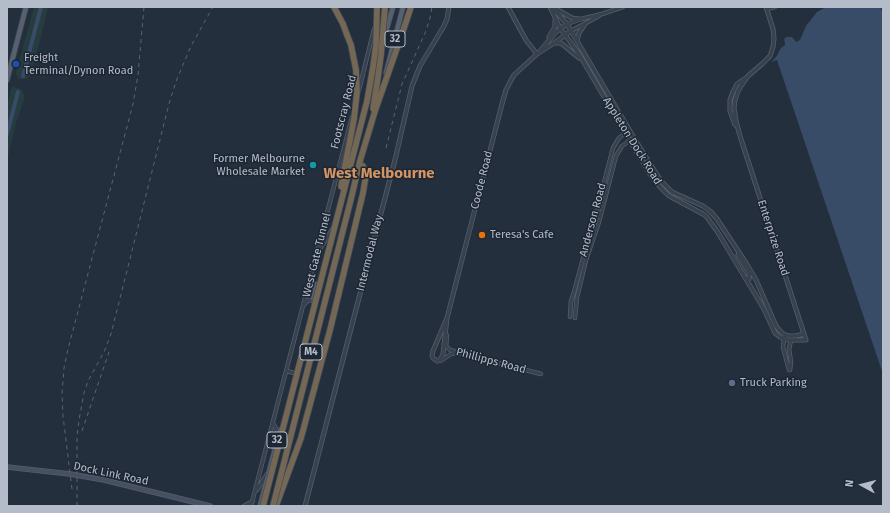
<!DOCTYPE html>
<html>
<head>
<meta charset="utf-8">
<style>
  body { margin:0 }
  #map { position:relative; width:890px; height:513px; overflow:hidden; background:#242f3e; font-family:"Fira Sans",sans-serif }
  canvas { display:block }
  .frame { position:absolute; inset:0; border:8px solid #b4bcc9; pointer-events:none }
  .north { position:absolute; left:842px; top:465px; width:40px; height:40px; -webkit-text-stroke:3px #1d2633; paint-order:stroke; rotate:277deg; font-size:11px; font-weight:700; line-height:16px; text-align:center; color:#b4bcc9 }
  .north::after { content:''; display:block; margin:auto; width:14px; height:18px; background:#b4bcc9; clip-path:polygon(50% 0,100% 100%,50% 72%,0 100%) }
</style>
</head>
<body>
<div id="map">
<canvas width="890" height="513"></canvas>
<div class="frame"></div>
<div class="north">N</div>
</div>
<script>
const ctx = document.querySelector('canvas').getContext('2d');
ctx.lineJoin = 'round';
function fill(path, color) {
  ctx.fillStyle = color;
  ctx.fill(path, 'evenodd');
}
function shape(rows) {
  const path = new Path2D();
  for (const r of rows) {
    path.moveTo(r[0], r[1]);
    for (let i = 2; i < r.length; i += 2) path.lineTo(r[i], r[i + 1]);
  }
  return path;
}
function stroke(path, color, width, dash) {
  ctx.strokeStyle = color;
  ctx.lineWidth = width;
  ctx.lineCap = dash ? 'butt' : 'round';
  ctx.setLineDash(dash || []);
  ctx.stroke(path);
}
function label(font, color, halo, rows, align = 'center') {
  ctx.font = font + ' "Fira Sans",sans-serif';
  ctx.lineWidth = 3;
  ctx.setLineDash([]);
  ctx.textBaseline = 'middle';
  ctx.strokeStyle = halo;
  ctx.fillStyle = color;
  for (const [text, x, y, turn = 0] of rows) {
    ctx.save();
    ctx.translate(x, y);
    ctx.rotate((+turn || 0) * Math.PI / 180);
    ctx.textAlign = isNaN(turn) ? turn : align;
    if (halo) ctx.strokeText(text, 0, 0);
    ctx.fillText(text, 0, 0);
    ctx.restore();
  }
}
fill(shape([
  [34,7,48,7,40,41,30,76,26,79,18,79,16,73],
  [12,86,22,90,24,95,24,100,16,123,7,161,7,106]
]), '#263c3f');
fill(shape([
  [826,7,880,7,883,13,883,374,777,60,771,62,776,57,781,48,785,45,785,42,784,40,785,38,787,37,792,37,796,42,800,40,806,26,817,12]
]), '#394c67');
stroke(shape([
  [23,76,41,7],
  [7,134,18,92]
]), '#394c67', 4);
stroke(shape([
  [373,80,378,62]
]), '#3a4453', 4.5, [4.5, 2]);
const minor = shape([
  [767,9,775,7],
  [567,24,581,19,602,14,623,7],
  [571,31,599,16],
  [359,90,374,29],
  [318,252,333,228],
  [307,292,312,287,317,284],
  [304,305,308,300,313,301],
  [570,317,571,301,574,292,584,255,591,233,613,148,619,138,627,132],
  [575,318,577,297,582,277,586,260,599,222,616,156,622,146,634,138],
  [447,335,446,346,450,350,460,353,541,374],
  [784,339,783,347,789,370],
  [438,361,442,360,451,354,458,353],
  [790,370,791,362,789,349,791,340],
  [287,371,294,373],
  [273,423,279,434],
  [257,490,267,474],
  [244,506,253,501],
  [251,506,352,117]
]);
const tertiary = shape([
  [508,7,526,40,537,54],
  [550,7,560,28,579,54,620,124,653,179,664,191,668,195,675,199,703,214,706,216,717,231,764,309,775,333,780,337,788,340,806,340,740,136,736,121,734,108,735,100,738,91,743,83,748,76,762,64,770,56,773,47,774,38,773,29,766,7],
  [552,7,567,24,634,138,661,181,672,192,703,206,711,212,717,219,746,263,756,280,776,326,781,332,785,335,789,336,796,336,804,334],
  [556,9,572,18,579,19],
  [549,37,555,27,555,21],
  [577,40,579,33,585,24],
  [555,43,561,43,579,58],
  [540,51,556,32,567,24],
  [735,125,730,111,730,100,733,92,737,84,746,78],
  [738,255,749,273,749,279,747,281],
  [447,318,433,351,432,356,433,358,437,361,440,360,443,354,447,318,502,104,506,90,510,82,514,75,537,54,554,43,571,31],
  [305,506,375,236,395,160,412,86,420,66,444,26,447,19,449,7]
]);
const secondary = shape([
  [7,467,70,474,104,480,210,506]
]);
const primary = shape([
  [387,28,393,7],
  [386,73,403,7],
  [7,80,26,7],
  [313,299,317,284],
  [260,506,280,430]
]);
const motorway = shape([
  [334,7,343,24,347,35],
  [351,199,360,161],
  [276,506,301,438,330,330,363,193,366,175,363,166]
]);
stroke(minor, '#565f6c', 4.5);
stroke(tertiary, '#565f6c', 5);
stroke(secondary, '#565f6c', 5.5);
stroke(primary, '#414a57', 6);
stroke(motorway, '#434c59', 7);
stroke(minor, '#38414e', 3);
stroke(tertiary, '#38414e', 3.5);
stroke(secondary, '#465061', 4);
stroke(primary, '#56606e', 4.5);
stroke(motorway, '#746855', 5.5);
stroke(shape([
  [386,148,402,84,426,31,430,18,432,7],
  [82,431,109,352],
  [72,489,63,416,62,394,64,368,68,349,133,104,138,75,144,7],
  [77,506,77,436,79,420,84,393,88,381,104,352,111,334,170,100,177,79,191,46,213,7]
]), '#5a6575', 1, [4, 4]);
const motorwayBridge = shape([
  [373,109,378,77,381,55,385,7],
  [360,161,375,111,404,28,411,7],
  [341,187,354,119,357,92,356,70,351,45,347,35],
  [263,506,367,101,373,67,376,45,377,7],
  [273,506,351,199]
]);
stroke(motorwayBridge, '#434c59', 7, []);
stroke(motorwayBridge, '#746855', 5.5);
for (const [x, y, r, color] of [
  [16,64,4,"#1a4fb4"],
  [313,165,4,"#0f9aa8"],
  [482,235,4,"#e8710a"],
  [732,383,4,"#5c6f8a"]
]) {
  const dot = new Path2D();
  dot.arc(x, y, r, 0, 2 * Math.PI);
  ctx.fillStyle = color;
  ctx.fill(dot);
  stroke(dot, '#1d2633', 1.5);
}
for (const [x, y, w] of [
  [395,39,20],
  [311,352,22],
  [277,440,20]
]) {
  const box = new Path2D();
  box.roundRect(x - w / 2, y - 8, w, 16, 3);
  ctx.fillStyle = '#1d2633';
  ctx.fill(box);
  stroke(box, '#b4bcc9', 1);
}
label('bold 10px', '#b4bcc9', null, [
  ["32",395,39],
  ["M4",311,352],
  ["32",277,440]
]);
label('11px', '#b4bcc9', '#1d2633', [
  ["Freight",24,58],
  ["Terminal/Dynon Road",24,71],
  ["Former Melbourne",305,159,"right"],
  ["Wholesale Market",305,172,"right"],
  ["Teresa's Cafe",490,235],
  ["Truck Parking",740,383]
], 'left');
label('11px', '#b4bcc9', '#1d2633', [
  ["Footscray Road",344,112,-76],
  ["Appleton Dock Road",632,141,58],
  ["Coode Road",482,180,-76],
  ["Anderson Road",593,220,-75],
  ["Enterprize Road",773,238,72],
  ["Intermodal Way",370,253,-76],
  ["West Gate Tunnel",317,255,-76],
  ["Phillipps Road",491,361,15],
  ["Dock Link Road",111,474,12]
]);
label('bold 15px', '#d59563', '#1d2633', [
  ["West Melbourne",379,174]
]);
</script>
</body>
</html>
